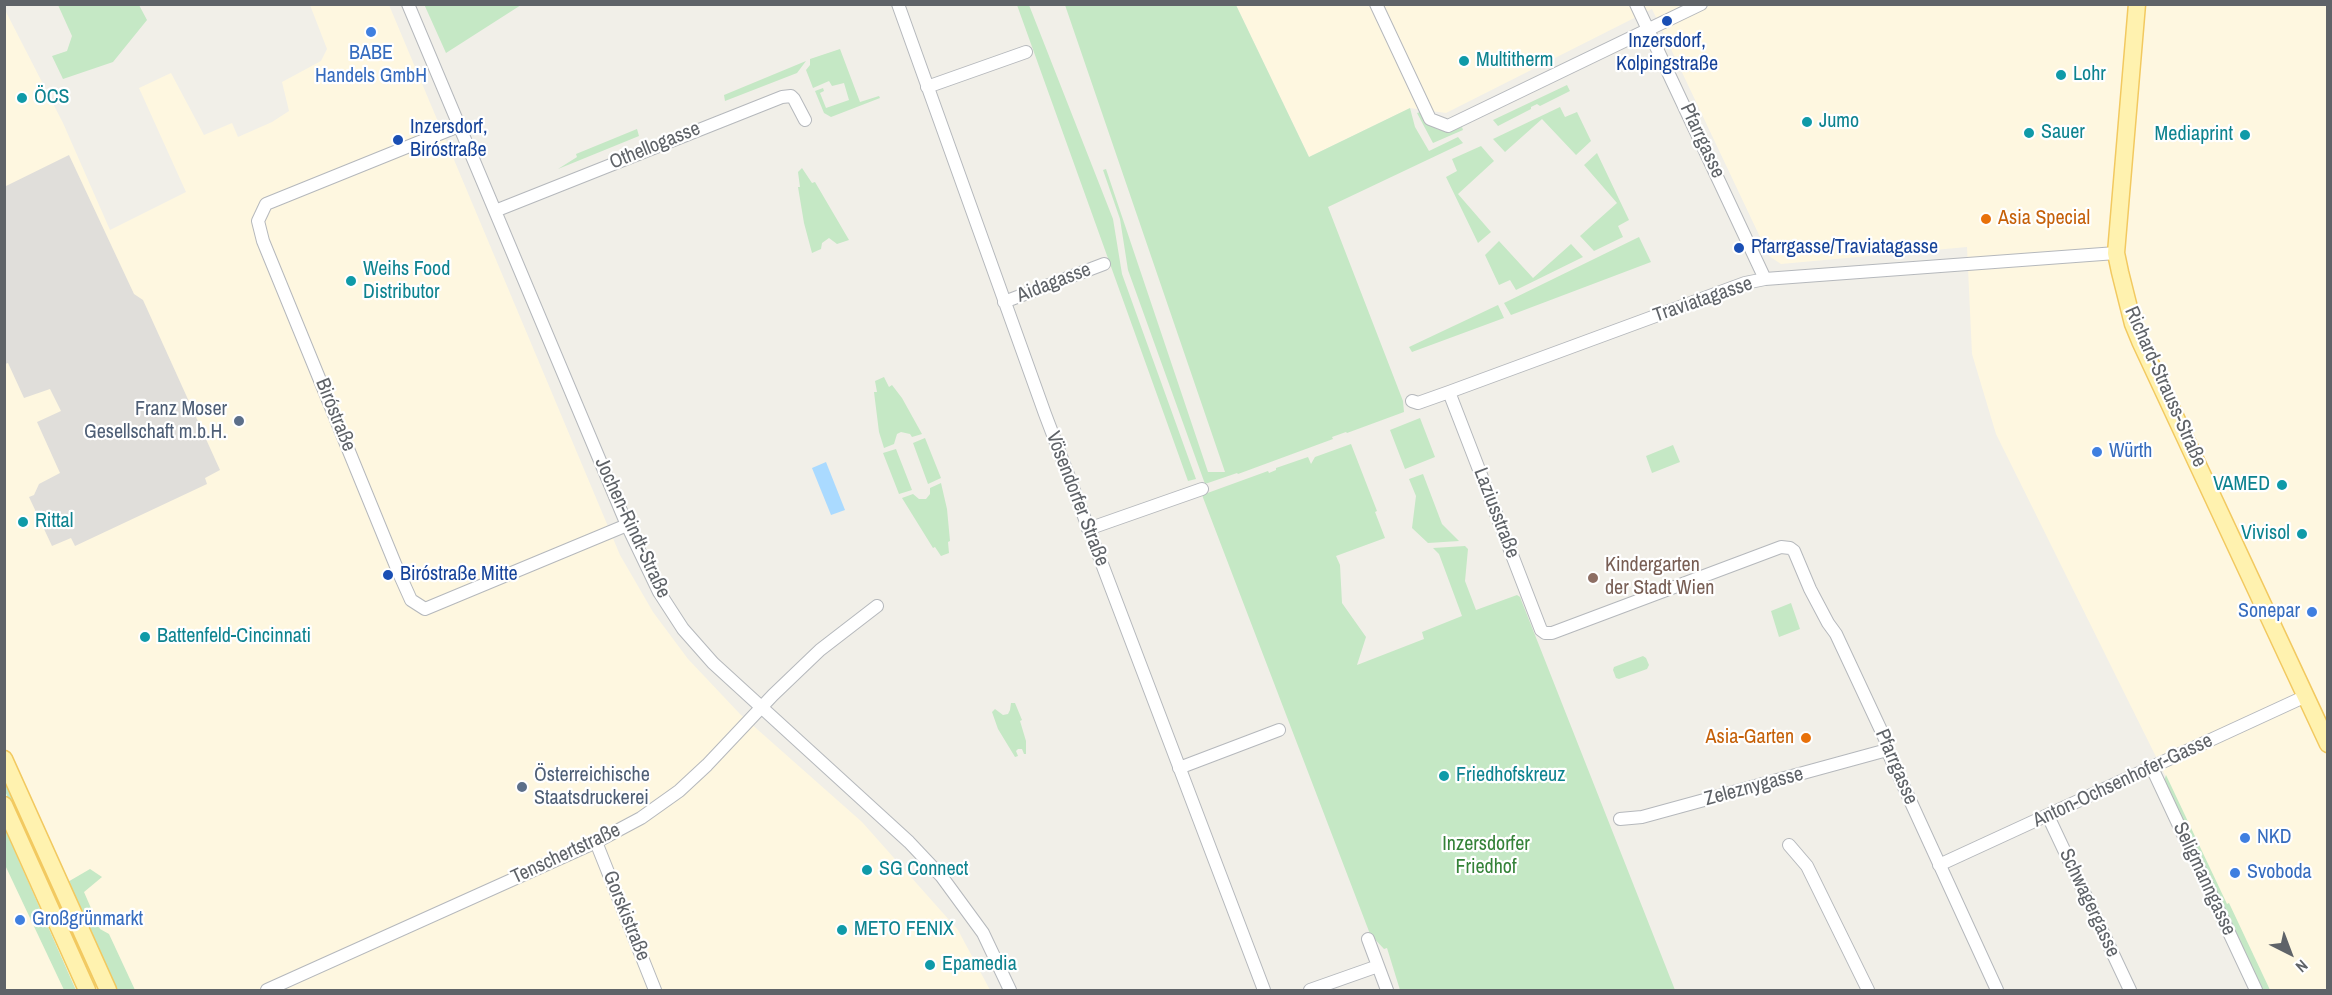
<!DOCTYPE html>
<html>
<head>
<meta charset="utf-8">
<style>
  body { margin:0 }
  #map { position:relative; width:2332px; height:995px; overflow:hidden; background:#f1efe8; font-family:"Archivo Narrow",sans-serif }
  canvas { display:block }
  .frame { position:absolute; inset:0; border:6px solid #5f6368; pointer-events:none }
  .north { position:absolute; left:2260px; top:923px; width:60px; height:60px; -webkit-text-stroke:4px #fff; paint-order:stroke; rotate:138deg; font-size:16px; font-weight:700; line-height:24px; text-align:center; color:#5f6368 }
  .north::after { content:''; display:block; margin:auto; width:21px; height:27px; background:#5f6368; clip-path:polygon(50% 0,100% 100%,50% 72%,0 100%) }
</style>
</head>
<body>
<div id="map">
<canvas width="2332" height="995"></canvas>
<div class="frame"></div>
<div class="north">N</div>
</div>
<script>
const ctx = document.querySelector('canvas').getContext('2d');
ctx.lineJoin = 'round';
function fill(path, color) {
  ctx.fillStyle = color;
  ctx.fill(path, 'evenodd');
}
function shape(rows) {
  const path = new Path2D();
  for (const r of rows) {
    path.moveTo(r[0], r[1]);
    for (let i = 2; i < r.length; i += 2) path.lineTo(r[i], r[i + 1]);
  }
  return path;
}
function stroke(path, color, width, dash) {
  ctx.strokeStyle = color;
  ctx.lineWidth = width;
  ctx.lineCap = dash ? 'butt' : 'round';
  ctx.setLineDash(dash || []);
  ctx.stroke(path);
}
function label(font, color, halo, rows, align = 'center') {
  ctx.font = font + ' "Archivo Narrow",sans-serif';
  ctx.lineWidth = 4.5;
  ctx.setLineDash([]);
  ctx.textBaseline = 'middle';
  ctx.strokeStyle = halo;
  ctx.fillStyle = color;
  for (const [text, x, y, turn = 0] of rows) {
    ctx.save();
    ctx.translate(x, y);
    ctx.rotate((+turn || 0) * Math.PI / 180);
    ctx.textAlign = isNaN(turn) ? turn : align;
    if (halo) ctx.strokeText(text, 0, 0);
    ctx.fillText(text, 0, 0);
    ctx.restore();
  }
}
fill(shape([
  [310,5,389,5,620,555,653,612,688,659,740,714,862,822,958,930,990,990,5,990,4,8,63,123,110,230,186,192,139,88,171,73,204,135,232,123,238,137,272,122,289,111,282,82,321,61,327,49],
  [1236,5,2327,5,2327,990,2263,990,2167,779,1996,434,1972,354,1967,247,1781,264,1769,256,1652,9,1446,113,1410,108,1309,157]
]), '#fef7e0');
fill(shape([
  [69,155,134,294,143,300,220,470,205,478,207,484,75,546,71,538,52,546,29,497,34,495,39,484,60,473,37,422,61,411,50,389,24,398,8,363,5,364,4,187]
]), '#e0deda');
fill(shape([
  [424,4,521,4,521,5,446,53],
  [58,5,139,5,147,20,113,62,63,79,52,56,67,51,72,36],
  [1017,5,1029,5,1113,219,1122,274,1196,479,1188,481],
  [1065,5,1236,5,1309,157,1410,108,1415,127,1429,151,1458,137,1463,143,1328,207,1403,401,1404,412,1347,433,1346,432,1332,437,1333,439,1238,474,1237,473,1205,484,1128,270,1120,219,1103,170,1106,169,1208,472,1225,472],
  [840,49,860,102,879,96,880,98,831,117,824,113,815,91,823,88,824,91,820,93,826,108,849,100,844,83,832,86,829,81,813,88,806,70,810,65,810,59],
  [806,61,797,73,725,101,724,95],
  [1567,85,1570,91,1540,106,1537,104,1531,107,1531,109,1498,126,1493,120],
  [1560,107,1565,117,1577,112,1591,141,1576,155,1542,119,1505,152,1493,139],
  [1420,112,1428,123,1437,129,1448,131,1462,127,1463,130,1433,143,1417,113],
  [637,129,639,136,558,169,577,157,576,154],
  [1481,146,1494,161,1458,194,1491,232,1478,243,1446,177,1457,171,1452,159],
  [1597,153,1629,220,1618,226,1623,237,1594,251,1580,236,1617,203,1584,165],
  [802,168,812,183,815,182,849,240,837,244,829,238,822,243,821,249,812,253,804,223,798,187,800,187,798,172],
  [1639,237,1651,262,1511,315,1504,303],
  [1499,241,1533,278,1571,244,1583,257,1516,290,1510,280,1499,285,1485,255],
  [1498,305,1504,318,1412,352,1409,347],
  [884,377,889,387,892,385,902,398,922,434,912,437,910,434,901,432,897,434,894,444,884,448,879,432,874,392,877,392,875,381],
  [1420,418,1435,457,1405,469,1390,430],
  [925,438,941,478,928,484,913,443],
  [1351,444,1377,511,1375,512,1385,538,1336,556,1340,565,1342,603,1366,637,1357,665,1424,639,1422,632,1462,616,1439,554,1433,548,1465,546,1468,549,1465,581,1476,610,1517,595,1520,597,1675,990,1400,990,1387,948,1384,949,1370,934,1202,495,1268,471,1269,473,1276,470,1276,468,1308,457,1311,464,1315,457],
  [1673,445,1680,462,1652,473,1646,456],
  [896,449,912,490,899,494,883,453],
  [1423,474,1442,524,1459,541,1428,543,1412,528,1416,496,1409,479],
  [941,483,947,509,950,541,948,542,949,553,941,556,935,547,933,548,902,498,913,494,919,499,926,499,930,494,930,488],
  [1791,603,1800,629,1779,637,1771,611],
  [1643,656,1646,658,1649,665,1647,669,1619,679,1616,678,1613,670,1614,667],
  [1011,703,1015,703,1022,720,1020,721,1026,741,1026,754,1024,754,1022,749,1018,749,1016,751,1018,756,1015,757,998,729,992,712,995,709,1003,715,1008,714,1010,710],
  [2166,775,2227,904,2229,903,2270,990,2262,990,2164,781],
  [4,776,46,873,103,990,99,990,36,863,5,791],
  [5,829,75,988,76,990,64,990,5,865],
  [90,869,102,877,84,892,100,929,109,934,135,990,115,990,66,883]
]), '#c5e8c5');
fill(shape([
  [826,462,845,510,831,515,812,468]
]), '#aadaff');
const minor = shape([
  [408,4,627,525,659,592,683,629,713,663,909,842,942,877,983,933,1010,990],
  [898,4,1045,414,1264,990],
  [1376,4,1430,119,1448,126,1701,4],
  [1636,4,1765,279],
  [927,87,1026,52],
  [459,126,266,204,258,221,263,241,398,571,411,600,425,609,627,525],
  [495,211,782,97,791,96,794,99,805,120],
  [1004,302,1104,264],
  [1449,392,1541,630,1545,633,1552,633,1781,547,1790,548,1794,551,1810,589,1828,623,1836,634,1886,741,1887,750,1997,990],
  [1412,401,1418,403,1449,392,1745,283,1765,279,2116,253],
  [1088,529,1202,489],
  [1179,768,1279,730],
  [2152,768,2256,990],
  [2048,816,2130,990],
  [1620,819,1642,817,1887,750],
  [596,842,655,990],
  [1789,845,1807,866,1868,990],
  [1939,865,2306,696],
  [1368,939,1387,990],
  [267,990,596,842,641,818,679,791,707,765,773,695,820,650,877,606],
  [1310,990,1378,966]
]);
const major = shape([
  [2137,4,2116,253,2120,272,2133,324,2140,341,2328,744],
  [4,759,108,990],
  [4,805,87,990]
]);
stroke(minor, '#b5b8bc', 14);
stroke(major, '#f2c960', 19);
stroke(minor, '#fff', 12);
stroke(major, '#fff2af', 16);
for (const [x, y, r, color] of [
  [1667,21,6,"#1a4fb4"],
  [371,32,6,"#3f7fe0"],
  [1464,61,6,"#0f9aa8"],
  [2061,75,6,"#0f9aa8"],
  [22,98,6,"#0f9aa8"],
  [1807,122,6,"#0f9aa8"],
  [2029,133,6,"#0f9aa8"],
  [2245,135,6,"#0f9aa8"],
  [398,140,6,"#1a4fb4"],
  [1986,219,6,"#e8710a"],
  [1739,248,6,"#1a4fb4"],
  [351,281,6,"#0f9aa8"],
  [239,421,6,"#5c6f8a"],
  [2097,452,6,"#3f7fe0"],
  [2282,485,6,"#0f9aa8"],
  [23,522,6,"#0f9aa8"],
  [2302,534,6,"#0f9aa8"],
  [388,575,6,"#1a4fb4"],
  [1593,578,6,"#8d6e63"],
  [2312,612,6,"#3f7fe0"],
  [145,637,6,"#0f9aa8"],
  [1806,738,6,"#e8710a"],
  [1444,776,6,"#0f9aa8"],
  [522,787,6,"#5c6f8a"],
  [2245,838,6,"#3f7fe0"],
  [867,870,6,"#0f9aa8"],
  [2235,873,6,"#3f7fe0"],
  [20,920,6,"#3f7fe0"],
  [842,930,6,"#0f9aa8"],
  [930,965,6,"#0f9aa8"]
]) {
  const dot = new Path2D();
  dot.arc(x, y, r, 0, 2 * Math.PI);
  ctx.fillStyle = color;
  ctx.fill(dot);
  stroke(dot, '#fff', 2);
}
label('20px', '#164399', '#fff', [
  ["Inzersdorf,",1667,42,"center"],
  ["Kolpingstraße",1667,65,"center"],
  ["Inzersdorf,",410,128],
  ["Biróstraße",410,151],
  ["Pfarrgasse/Traviatagasse",1751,248],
  ["Biróstraße Mitte",400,575]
], 'left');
label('20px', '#366cbe', '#fff', [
  ["BABE",371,54,"center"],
  ["Handels GmbH",371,77,"center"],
  ["Würth",2109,452],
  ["Sonepar",2300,612,"right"],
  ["NKD",2257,838],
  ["Svoboda",2247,873],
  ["Großgrünmarkt",32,920]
], 'left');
label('20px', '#0d838f', '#fff', [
  ["Multitherm",1476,61],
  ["Lohr",2073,75],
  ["ÖCS",34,98],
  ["Jumo",1819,122],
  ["Sauer",2041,133],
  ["Mediaprint",2233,135,"right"],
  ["Weihs Food",363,270],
  ["Distributor",363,293],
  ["VAMED",2270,485,"right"],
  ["Rittal",35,522],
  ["Vivisol",2290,534,"right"],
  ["Battenfeld-Cincinnati",157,637],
  ["Friedhofskreuz",1456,776],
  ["SG Connect",879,870],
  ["METO FENIX",854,930],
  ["Epamedia",942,965]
], 'left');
label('20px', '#5f6368', '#fff', [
  ["Pfarrgasse",1702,141,65],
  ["Othellogasse",655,146,-22],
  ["Aidagasse",1054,283,-21],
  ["Traviatagasse",1703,300,-19],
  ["Richard-Strauss-Straße",2165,387,66],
  ["Biróstraße",335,415,68],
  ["Vösendorfer Straße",1077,499,69],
  ["Laziusstraße",1496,513,69],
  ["Jochen-Rindt-Straße",632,528,65],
  ["Pfarrgasse",1896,767,67],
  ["Anton-Ochsenhofer-Gasse",2123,781,-25],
  ["Zeleznygasse",1754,787,-15],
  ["Tenschertstraße",566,854,-25],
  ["Seligmanngasse",2204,879,65],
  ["Schwagergasse",2089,903,65],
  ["Gorskistraße",626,916,68]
]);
label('20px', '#c56008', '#fff', [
  ["Asia Special",1998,219],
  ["Asia-Garten",1794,738,"right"]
], 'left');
label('20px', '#4e5e75', '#fff', [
  ["Franz Moser",227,410],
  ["Gesellschaft m.b.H.",227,433],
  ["Österreichische",534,776,"left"],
  ["Staatsdruckerei",534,799,"left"]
], 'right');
label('20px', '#785e54', '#fff', [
  ["Kindergarten",1605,566],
  ["der Stadt Wien",1605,589]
], 'left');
label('20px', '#348238', '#fff', [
  ["Inzersdorfer",1486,845],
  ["Friedhof",1486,868]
]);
</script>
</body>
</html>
